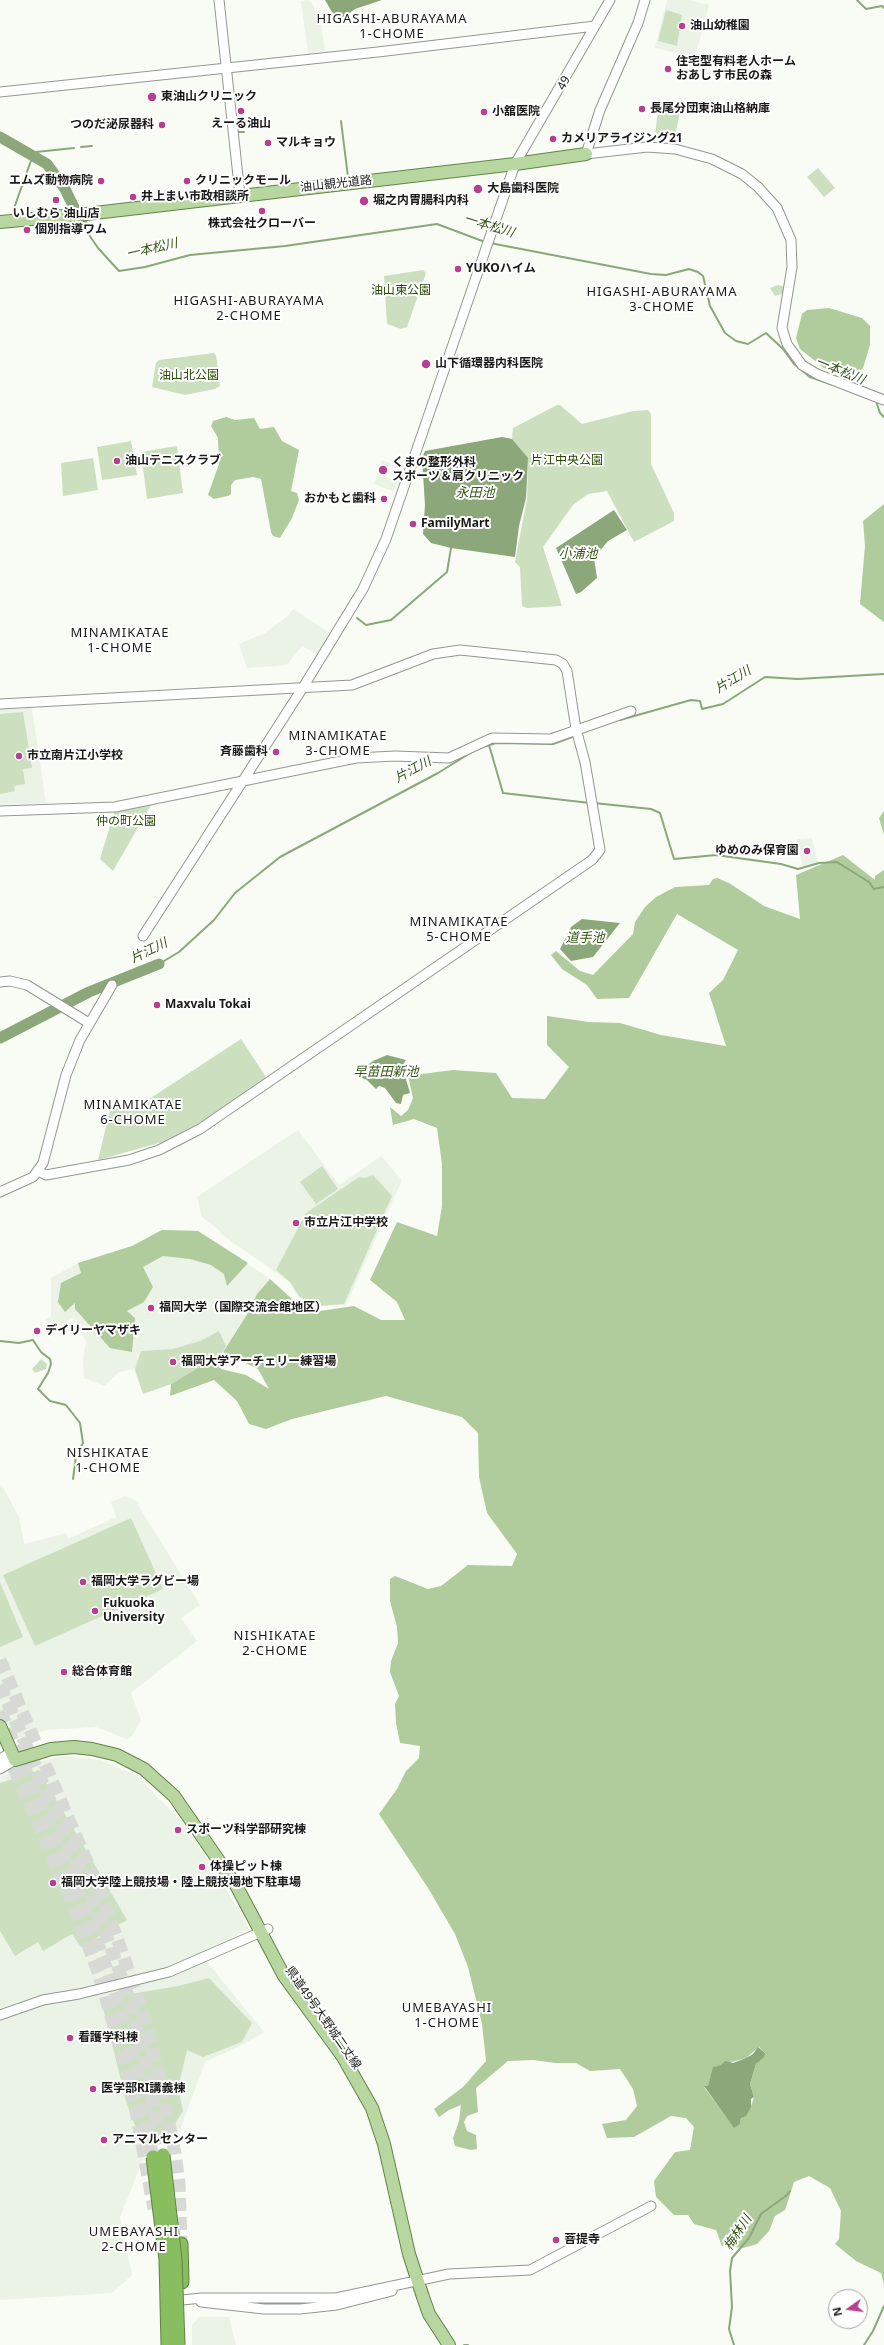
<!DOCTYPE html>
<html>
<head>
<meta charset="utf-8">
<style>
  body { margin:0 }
  #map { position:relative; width:884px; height:2345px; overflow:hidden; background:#f8fcf5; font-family:"Noto Sans",sans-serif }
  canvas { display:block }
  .north { position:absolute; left:828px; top:2289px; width:40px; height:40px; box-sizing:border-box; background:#fff; border:1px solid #a3a3a3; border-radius:50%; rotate:256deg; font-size:11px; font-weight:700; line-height:16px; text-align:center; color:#191a18 }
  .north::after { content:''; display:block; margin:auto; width:14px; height:18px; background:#b83e90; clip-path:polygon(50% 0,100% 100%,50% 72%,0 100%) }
</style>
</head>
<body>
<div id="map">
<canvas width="884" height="2345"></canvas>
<div class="north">N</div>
</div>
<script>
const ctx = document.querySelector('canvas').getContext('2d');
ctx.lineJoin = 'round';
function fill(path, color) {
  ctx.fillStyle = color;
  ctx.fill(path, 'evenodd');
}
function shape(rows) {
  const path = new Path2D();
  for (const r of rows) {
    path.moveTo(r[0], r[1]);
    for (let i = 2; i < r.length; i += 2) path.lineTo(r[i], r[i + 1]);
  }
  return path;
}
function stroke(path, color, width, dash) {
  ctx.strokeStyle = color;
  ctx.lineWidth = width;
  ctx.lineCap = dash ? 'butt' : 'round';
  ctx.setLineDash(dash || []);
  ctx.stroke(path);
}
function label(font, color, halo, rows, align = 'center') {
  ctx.font = font + ' "Noto Sans","Noto Sans JP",sans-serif';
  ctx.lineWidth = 4;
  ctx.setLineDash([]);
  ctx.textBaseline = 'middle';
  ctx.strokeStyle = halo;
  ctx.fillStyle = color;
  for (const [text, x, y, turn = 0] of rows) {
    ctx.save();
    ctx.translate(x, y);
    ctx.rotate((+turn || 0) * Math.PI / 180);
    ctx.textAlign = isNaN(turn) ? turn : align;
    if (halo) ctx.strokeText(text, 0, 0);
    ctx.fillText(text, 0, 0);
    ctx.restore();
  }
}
fill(shape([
  [308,0,313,5,321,25,325,51,308,54,301,1],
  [667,0,690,0,709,5,695,57,655,48],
  [382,460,390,463,385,477,398,481,395,492,374,484],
  [293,609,330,633,318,655,302,646,287,665,247,668,239,644,265,633,288,616],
  [32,708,46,803,0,805,0,709],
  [812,838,818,863,803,867,797,839],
  [298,1130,339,1185,381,1156,402,1180,346,1305,317,1306,307,1303,299,1297,288,1281,221,1234,220,1231,202,1217,197,1197],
  [162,1230,198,1231,270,1279,257,1294,248,1313,221,1354,171,1384,143,1394,134,1369,119,1372,104,1386,84,1378,83,1360,86,1342,76,1320,73,1318,52,1330,46,1319,51,1317,51,1278,78,1263,132,1246],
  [2,1485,19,1517,24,1544,66,1533,68,1539,116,1517,111,1502,125,1496,139,1502,138,1505,200,1605,181,1618,197,1641,131,1693,141,1720,131,1738,127,1739,96,1727,47,1730,19,1738,12,1734,0,1709,0,1486],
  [65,1756,101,1760,137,1776,183,1823,221,1880,249,1929,200,1953,264,2032,244,2044,205,2062,180,2130,145,2155,120,2217,132,2275,112,2293,0,2300,0,1777,31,1763],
  [199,2317,229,2317,236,2345,192,2345,192,2325]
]), '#eaf3e5');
fill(shape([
  [666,10,682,15,677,46,658,41],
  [658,111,680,112,675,136,655,134],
  [818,168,835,188,824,197,807,177],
  [423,270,426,273,407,327,401,329,387,324,384,276],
  [778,285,787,287,787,292,775,296,770,288],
  [214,353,216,355,220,386,215,389,185,395,152,387,156,363,159,360],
  [557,405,560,405,582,424,633,411,648,410,651,414,651,464,674,513,674,521,634,542,607,491,588,494,573,505,543,547,562,606,527,608,522,606,520,567,515,562,527,499,528,459,512,439,513,428],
  [131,441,137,475,102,480,97,447],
  [177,446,183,493,147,499,141,452],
  [93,458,98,490,63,496,61,463],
  [23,712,32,768,23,769,25,784,14,786,15,791,0,794,0,714],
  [149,803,151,805,113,871,100,859,115,809],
  [241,1039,266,1077,205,1120,163,1142,98,1160,111,1106,140,1105],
  [322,1166,338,1189,316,1204,300,1182],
  [373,1175,392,1196,344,1304,318,1306,308,1302,299,1296,290,1282,276,1270,306,1213,359,1177,365,1178],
  [219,1331,226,1346,221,1354,171,1384,143,1394,135,1369,141,1351,173,1349,200,1341],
  [41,1359,47,1364,46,1369,35,1373,32,1369],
  [131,1518,163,1589,35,1646,3,1575],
  [0,1582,23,1637,0,1647],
  [39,1770,127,1920,81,1947,72,1934,43,1951,38,1942,15,1956,0,1931,0,1783],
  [209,1978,252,2023,242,2042,203,2057,187,2050,178,2088,183,2111,169,2133,142,2145,126,2101,101,1999,178,1986]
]), '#cce0c0');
fill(shape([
  [829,308,862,318,870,326,870,345,863,368,860,371,846,374,824,368,800,349,796,338,802,314,807,310],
  [226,417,235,420,254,418,260,429,274,427,282,441,299,450,291,491,297,493,299,500,292,518,280,538,273,536,271,532,261,479,253,477,235,480,231,485,231,494,228,496,214,499,208,495,219,464,218,438,211,426,213,421],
  [884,504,884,622,860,604,865,546,863,521],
  [884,811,884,835,879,818],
  [843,855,875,880,875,876,884,870,884,2285,881,2273,856,2261,835,2244,839,2239,841,2211,830,2188,809,2176,794,2182,785,2210,775,2216,769,2231,757,2244,743,2248,722,2246,716,2230,694,2224,688,2215,674,2215,656,2197,654,2181,675,2152,690,2150,694,2127,686,2118,671,2116,634,2137,607,2138,602,2124,626,2120,637,2106,633,2089,620,2069,590,2071,576,2063,555,2063,533,2060,508,2061,476,2088,478,2112,467,2116,464,2122,467,2131,476,2135,477,2149,471,2150,455,2146,453,2138,459,2121,461,2105,449,2110,439,2117,434,2109,463,2087,486,2061,482,2024,468,1967,455,1934,428,1888,379,1814,397,1789,406,1771,419,1758,420,1746,400,1743,396,1723,395,1704,399,1696,390,1672,391,1661,398,1643,397,1627,390,1601,390,1579,395,1576,428,1589,441,1586,468,1565,512,1566,517,1554,487,1513,479,1477,478,1433,462,1417,386,1396,292,1419,266,1429,249,1424,237,1401,214,1380,170,1396,171,1384,221,1354,221,1369,246,1375,269,1389,258,1369,223,1352,248,1313,257,1294,270,1279,302,1308,320,1311,354,1306,381,1320,405,1320,397,1302,370,1280,397,1222,437,1236,442,1206,442,1164,437,1128,414,1119,393,1125,390,1107,401,1116,408,1110,413,1098,407,1071,422,1074,453,1070,496,1073,512,1098,545,1099,569,1067,547,1045,547,1016,589,1022,620,1023,661,1035,726,1046,709,993,723,980,738,950,677,914,629,998,597,999,587,985,562,969,551,955,556,951,580,971,593,975,633,934,635,922,645,907,656,897,675,887,709,885,713,879,717,878,729,883,764,906,800,919,796,875],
  [759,2047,765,2053,756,2064,750,2084,754,2097,751,2106,741,2118,740,2124,734,2127,704,2087,708,2086,712,2073,721,2065,746,2058],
  [162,1230,198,1231,248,1263,227,1286,224,1274,211,1265,190,1259,163,1256,143,1267,153,1287,144,1302,127,1311,135,1318,132,1352,110,1348,75,1309,75,1303,65,1312,58,1302,61,1283,81,1273,78,1263,132,1246]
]), '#b0cc9d');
fill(shape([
  [325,0,382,0,355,9,339,21,336,19],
  [502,437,512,439,528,458,526,498,519,526,515,557,451,548,431,543,423,534,425,505,422,458,425,451],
  [614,510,627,530,608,541,594,558,597,578,581,592,576,594,556,548],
  [582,919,620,923,593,957,571,961,560,949,571,927],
  [387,1055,406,1060,402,1066,410,1093,403,1095,401,1104,396,1103,385,1088,379,1086,376,1089,367,1080,359,1077,361,1070,373,1061],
  [758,2047,765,2053,764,2057,756,2064,750,2084,754,2097,751,2099,751,2107,746,2116,741,2118,740,2124,734,2128,704,2086,708,2086,713,2067,721,2065,725,2061,733,2063,746,2058,753,2054]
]), '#8ca77a');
stroke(shape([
  [857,0,866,9,882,6,884,8],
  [341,121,348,177],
  [238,132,244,132],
  [81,147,92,146],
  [34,156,36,152,74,148],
  [13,211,33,155],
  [83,226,98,248,119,271,145,267,190,255,285,246,437,224,485,242],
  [490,243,651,274,666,275,689,269,698,272,703,276,710,306,725,333,736,341,748,344,766,333,783,349,794,364,810,377,833,385],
  [876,401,880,413,884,417],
  [357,618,366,625,391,620,447,572,451,548],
  [620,720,691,700,700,701,702,709,723,704,765,677,798,679,884,674],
  [489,745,503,793,590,803],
  [483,747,496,743,553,744,575,736],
  [594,803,651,809,660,813,674,859,716,855,781,864,798,869,819,863,837,862,869,882,874,889,884,887],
  [159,964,179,952,214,920,235,893,280,857,438,773,472,752],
  [0,1341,19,1343,33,1340,41,1352,50,1359,51,1364,48,1373,38,1389,50,1401,66,1405,80,1423,83,1443,76,1456,73,1479],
  [464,2345,468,2345],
  [734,2345,729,2329,732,2307,730,2271,732,2258,749,2238,761,2214,787,2195,790,2191],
  [864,2345,873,2331,884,2306]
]), '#8ca77a', 2);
stroke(shape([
  [0,137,47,164,65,189,83,226],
  [0,1038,89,992,159,964]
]), '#8ca77a', 11);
stroke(shape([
  [0,1660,103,1899,141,2006,160,2079,175,2153,179,2183,181,2244],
  [0,1685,94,1902,119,1970,132,2008,150,2081,163,2155],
  [0,1711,84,1906,108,1973,121,2011,140,2083,152,2154],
  [6,1750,75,1909,99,1975,131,2085,154,2209]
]), '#d7dad4', 13, [13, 6]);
const minor = shape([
  [219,0,240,195],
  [645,0,638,23,600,110,586,154,647,147,675,149,712,159,742,174,758,187,777,208,791,240,792,267,782,328,787,344,802,365,817,374,884,400],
  [0,92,378,52,595,26],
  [0,704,352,685,433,654,460,650,556,660,563,664,567,671,576,729,585,762,600,850,592,860,200,1129,159,1150,129,1160,46,1175,38,1171],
  [0,811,115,807,356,758,395,756,449,758,492,738,551,739,631,711],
  [143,936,302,689,363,589,386,539,515,164,610,0],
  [0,982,10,981,27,985,89,1023],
  [0,1192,33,1177,43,1163,66,1075,80,1040,112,985],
  [0,1759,12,1752],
  [0,1769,15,1760],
  [0,2015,43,2000,79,1994,169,1972,268,1929],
  [182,2300,202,2298,336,2298,449,2274,530,2270,651,2206],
  [201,2302,264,2309,300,2309,337,2305,392,2291]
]);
const major = shape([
  [0,222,86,214,515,164,586,154],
  [0,1726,15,1760,51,1749,74,1747,92,1749,117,1755,144,1769,174,1796,237,1887,284,1976,343,2057,372,2108,384,2144,409,2254,423,2297,429,2314,449,2345]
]);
const highway = shape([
  [181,2244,182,2282]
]);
stroke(minor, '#939791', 11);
stroke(major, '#618447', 14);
stroke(highway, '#618447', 15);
stroke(minor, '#fff', 9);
stroke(major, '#b8d7a0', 12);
stroke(highway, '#88bd60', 13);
const highwayBridge = shape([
  [163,2155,175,2259,178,2345],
  [153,2157,166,2260,168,2345]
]);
stroke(highwayBridge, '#618447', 15, []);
stroke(highwayBridge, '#88bd60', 13);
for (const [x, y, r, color] of [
  [682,26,4,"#b83e90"],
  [668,69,4,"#b83e90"],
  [152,97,5,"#b83e90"],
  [642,109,4,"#b83e90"],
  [241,111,4,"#b83e90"],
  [484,112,4,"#b83e90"],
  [162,125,4,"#b83e90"],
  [553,139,4,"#b83e90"],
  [268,143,4,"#b83e90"],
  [101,181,4,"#b83e90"],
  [187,181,4,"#b83e90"],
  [478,189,5,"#b83e90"],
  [133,197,4,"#b83e90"],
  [56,200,4,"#b83e90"],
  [364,201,5,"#b83e90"],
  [262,211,4,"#b83e90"],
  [27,230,4,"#b83e90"],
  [458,269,4,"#b83e90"],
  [426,364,5,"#b83e90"],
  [117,461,4,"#b83e90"],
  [383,470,5,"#b83e90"],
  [384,499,4,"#b83e90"],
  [413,524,4,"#b83e90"],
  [276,752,4,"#b83e90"],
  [19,756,4,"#b83e90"],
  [807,851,4,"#b83e90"],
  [157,1005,4,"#b83e90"],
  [296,1223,4,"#b83e90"],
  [151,1308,4,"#b83e90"],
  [37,1331,4,"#b83e90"],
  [173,1362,4,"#b83e90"],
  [83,1582,4,"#b83e90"],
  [95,1611,4,"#b83e90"],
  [64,1672,4,"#b83e90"],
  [178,1830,4,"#b83e90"],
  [202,1867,4,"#b83e90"],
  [53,1883,4,"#b83e90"],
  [70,2038,4,"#b83e90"],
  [93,2089,4,"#b83e90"],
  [104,2140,4,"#b83e90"],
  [556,2240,4,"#b83e90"]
]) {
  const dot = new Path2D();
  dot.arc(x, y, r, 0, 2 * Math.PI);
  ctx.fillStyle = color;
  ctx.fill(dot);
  stroke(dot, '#fff', 1.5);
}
label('bold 12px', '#191a18', '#fff', [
  ["油山幼稚園",690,26],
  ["住宅型有料老人ホーム",676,62],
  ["おあしす市民の森",676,76],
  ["東油山クリニック",161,97],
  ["長尾分団東油山格納庫",650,109],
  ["小舘医院",492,112],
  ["えーる油山",241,124,"center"],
  ["つのだ泌尿器科",154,125,"right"],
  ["カメリアライジング21",561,139],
  ["マルキョウ",276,143],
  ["エムズ動物病院",93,181,"right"],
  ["クリニックモール",195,181],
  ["大島歯科医院",487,189],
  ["井上まい市政相談所",141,197],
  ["堀之内胃腸科内科",373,201],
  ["いしむら 油山店",56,214,"center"],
  ["株式会社クローバー",262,224,"center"],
  ["個別指導ワム",35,230],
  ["YUKOハイム",466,269],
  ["山下循環器内科医院",435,364],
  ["油山テニスクラブ",125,461],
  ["くまの整形外科",392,463],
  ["スポーツ＆肩クリニック",392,477],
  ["おかもと歯科",376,499,"right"],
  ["FamilyMart",421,524],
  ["斉藤歯科",268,752,"right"],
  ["市立南片江小学校",27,756],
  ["ゆめのみ保育園",799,851,"right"],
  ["Maxvalu Tokai",165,1005],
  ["市立片江中学校",304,1223],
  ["福岡大学（国際交流会館地区）",159,1308],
  ["デイリーヤマザキ",45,1331],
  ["福岡大学アーチェリー練習場",181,1362],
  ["福岡大学ラグビー場",91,1582],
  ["Fukuoka",103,1604],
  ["University",103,1618],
  ["総合体育館",72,1672],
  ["スポーツ科学部研究棟",186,1830],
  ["体操ピット棟",210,1867],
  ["福岡大学陸上競技場・陸上競技場地下駐車場",61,1883],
  ["看護学科棟",78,2038],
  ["医学部RI講義棟",101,2089],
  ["アニマルセンター",112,2140],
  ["菩提寺",564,2240]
], 'left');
label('12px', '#191a18', '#fff', [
  ["49",564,83,-61],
  ["油山観光道路",336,184,-6],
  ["県道49号大野城二丈線",323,2018,55]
]);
label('12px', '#284903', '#fff', [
  ["油山東公園",401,291],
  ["油山北公園",189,376],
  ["片江中央公園",567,461],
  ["仲の町公園",126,822]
]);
ctx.letterSpacing = '1px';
label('13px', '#191a18', '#fff', [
  ["HIGASHI-ABURAYAMA",392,19],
  ["1-CHOME",392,34],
  ["HIGASHI-ABURAYAMA",662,292],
  ["3-CHOME",662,307],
  ["HIGASHI-ABURAYAMA",249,301],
  ["2-CHOME",249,316],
  ["MINAMIKATAE",120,633],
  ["1-CHOME",120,648],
  ["MINAMIKATAE",338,736],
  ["3-CHOME",338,751],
  ["MINAMIKATAE",459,922],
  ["5-CHOME",459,937],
  ["MINAMIKATAE",133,1105],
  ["6-CHOME",133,1120],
  ["NISHIKATAE",108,1453],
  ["1-CHOME",108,1468],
  ["NISHIKATAE",275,1636],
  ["2-CHOME",275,1651],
  ["UMEBAYASHI",447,2008],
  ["1-CHOME",447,2023],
  ["UMEBAYASHI",134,2232],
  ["2-CHOME",134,2247]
]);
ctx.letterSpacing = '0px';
label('italic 13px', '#345615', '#fff', [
  ["一本松川",489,226,17],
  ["一本松川",152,249,-13],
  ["一本松川",840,371,22],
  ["永田池",475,493],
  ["小浦池",578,554],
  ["片江川",733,680,-31],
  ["片江川",413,770,-28],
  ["道手池",585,938],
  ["片江川",149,951,-26],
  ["早苗田新池",386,1072],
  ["梅林川",738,2233,-57]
]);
</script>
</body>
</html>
